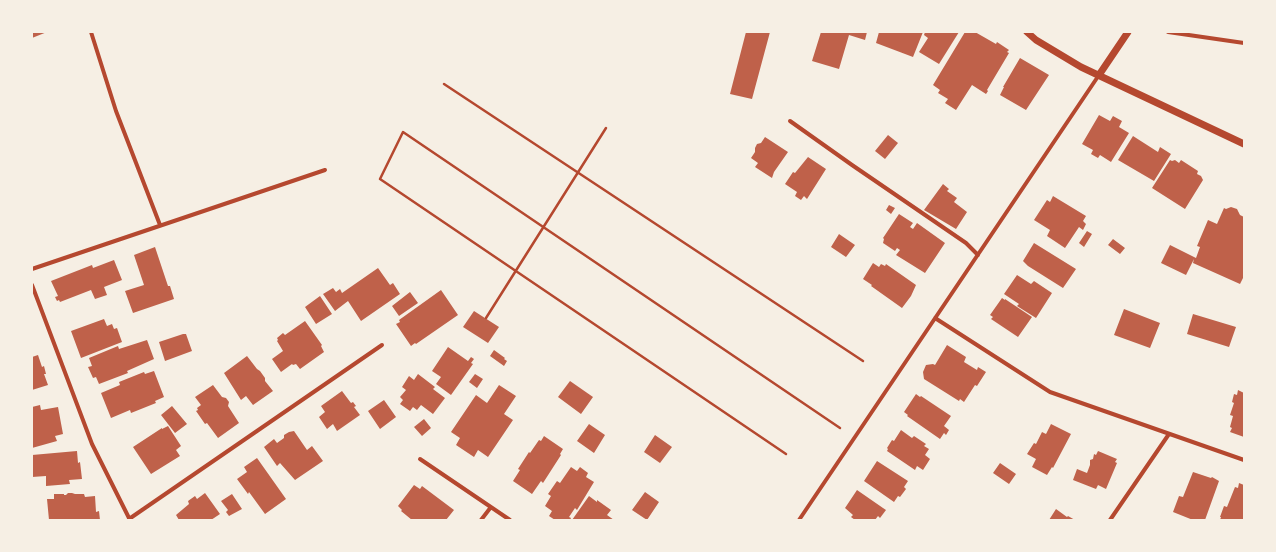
<!DOCTYPE html>
<html>
<head>
<meta charset="utf-8">
<style>
  body { margin:0 }
  #map { position:relative; width:1276px; height:552px; overflow:hidden; background:#f6efe4; font-family:Poppins,sans-serif }
  canvas { display:block }
  .frame { position:absolute; inset:0; border:33px solid #f6efe4; pointer-events:none }
</style>
</head>
<body>
<div id="map">
<canvas width="1276" height="552"></canvas>
<div class="frame"></div>
</div>
<script>
const ctx = document.querySelector('canvas').getContext('2d');
ctx.lineJoin = 'round';
function fill(path, color) {
  ctx.fillStyle = color;
  ctx.fill(path, 'evenodd');
}
function shape(rows) {
  const path = new Path2D();
  for (const r of rows) {
    path.moveTo(r[0], r[1]);
    for (let i = 2; i < r.length; i += 2) path.lineTo(r[i], r[i + 1]);
  }
  return path;
}
function stroke(path, color, width, dash) {
  ctx.strokeStyle = color;
  ctx.lineWidth = width;
  ctx.lineCap = dash ? 'butt' : 'round';
  ctx.setLineDash(dash || []);
  ctx.stroke(path);
}
fill(shape([
  [32,32,47,32,32,38],
  [746,32,770,32,752,99,730,94],
  [821,32,867,32,865,40,849,35,839,69,812,61],
  [879,32,923,32,913,57,876,43],
  [925,32,959,32,939,64,919,52,928,38,924,35],
  [965,32,975,32,996,44,997,42,1009,50,1007,52,1009,53,987,90,988,91,986,94,972,85,956,110,945,103,948,99,938,93,940,90,933,85],
  [1020,58,1049,75,1026,110,1000,95,1004,87,1003,87],
  [1099,115,1110,121,1113,116,1122,121,1119,127,1129,133,1111,162,1100,155,1098,158,1091,154,1093,150,1082,144],
  [888,135,898,143,885,159,875,151],
  [1133,136,1158,152,1160,147,1171,154,1154,181,1118,160],
  [765,137,788,152,774,172,772,178,755,167,758,163,751,158,755,152,755,148,757,144,761,143],
  [808,157,826,169,807,199,804,196,801,200,795,196,797,192,785,184,793,172,795,173],
  [1170,160,1172,161,1175,160,1179,163,1181,160,1198,171,1197,174,1201,176,1203,180,1185,209,1152,188],
  [943,184,949,189,947,191,957,198,954,202,967,212,956,229,924,210],
  [1053,196,1086,216,1083,221,1086,224,1083,230,1079,227,1065,248,1047,236,1050,230,1034,220,1047,200,1050,202],
  [889,205,895,208,891,214,886,210],
  [1231,207,1237,209,1240,215,1244,217,1244,276,1240,284,1193,263,1194,259,1186,275,1161,263,1170,245,1196,258,1200,247,1197,246,1208,220,1217,224,1224,208,1226,209],
  [899,214,913,223,910,227,913,229,917,223,945,243,925,273,896,255,900,250,897,248,895,251,883,243,884,239,883,238],
  [1087,231,1092,234,1084,247,1079,243],
  [839,234,855,245,846,257,831,247],
  [1113,239,1125,248,1120,254,1108,245],
  [1034,243,1076,269,1063,288,1028,266,1023,261],
  [155,247,168,286,170,286,174,299,133,313,125,291,144,285,134,255],
  [114,260,122,280,104,287,107,295,95,299,91,290,60,302,59,300,57,301,55,297,58,296,51,281,92,265,93,268],
  [873,263,879,267,881,264,885,266,886,264,916,285,911,296,902,308,871,286,872,285,863,279],
  [378,268,390,285,393,283,400,294,361,321,348,301,335,311,323,294,333,288,336,292,340,289,342,293],
  [1017,275,1031,284,1034,281,1052,293,1036,318,1017,306,1019,304,1004,294],
  [441,290,458,315,416,344,415,343,411,346,396,324,400,322,399,320],
  [410,292,418,303,399,316,392,306],
  [320,296,332,314,316,324,305,307],
  [1002,298,1005,300,1005,299,1032,317,1018,337,991,319,993,317,990,315],
  [1124,309,1160,323,1150,348,1114,335],
  [474,311,499,327,488,343,463,327],
  [1193,314,1236,327,1229,347,1187,334],
  [104,319,107,326,112,324,114,329,117,328,122,342,81,358,71,331],
  [305,321,322,345,321,346,324,352,300,369,296,364,293,365,292,364,281,372,272,359,283,351,277,341,278,340,277,338,283,333,285,335],
  [183,334,186,334,192,351,165,361,159,342],
  [147,340,154,359,127,371,128,373,99,384,96,377,93,378,88,367,92,366,89,358,118,346,119,349],
  [947,345,966,357,964,362,977,370,978,367,986,372,977,386,975,385,964,402,960,399,959,401,924,379,923,372,926,365,933,364,935,365],
  [448,347,468,361,471,357,474,359,471,363,473,364,451,395,436,384,441,377,432,371],
  [494,350,505,358,504,359,507,361,504,366,490,356],
  [38,355,42,367,44,366,46,374,44,374,48,385,32,390,32,357],
  [247,356,257,369,260,371,265,378,265,381,273,391,253,405,246,396,241,400,224,373],
  [154,371,164,397,155,401,156,403,131,413,130,410,111,418,101,393,120,385,119,382,144,372,145,374],
  [418,374,435,387,433,389,445,398,433,414,421,405,417,410,413,407,410,411,400,404,403,400,400,397,406,390,402,387,409,376,414,380],
  [475,374,483,379,477,388,469,382],
  [570,381,593,397,581,414,558,397],
  [213,385,222,397,226,398,229,402,228,406,239,423,218,438,207,423,205,424,196,411,198,410,197,408,201,405,195,397],
  [499,385,516,396,504,414,513,420,488,457,478,450,474,457,456,445,460,438,451,432,476,395,487,403],
  [1238,390,1244,393,1244,437,1230,432,1232,428,1230,427,1233,416,1230,415,1234,403,1232,402,1234,394,1237,395],
  [342,391,351,403,353,402,356,406,354,407,360,415,337,431,333,424,327,429,319,417,325,412,321,406],
  [916,394,920,397,921,396,951,416,944,426,949,430,946,435,944,433,940,439,907,416,908,415,904,412],
  [384,400,396,417,380,429,368,411],
  [40,405,41,410,58,407,63,434,55,436,57,441,32,448,32,407],
  [172,406,187,424,175,433,161,415],
  [424,419,431,428,422,436,414,427],
  [589,424,605,435,594,453,577,441],
  [1051,424,1071,434,1053,468,1052,467,1047,475,1032,467,1036,459,1027,454,1034,443,1036,444,1042,432,1046,434],
  [168,426,181,446,176,450,180,456,151,474,133,447,162,428,162,429],
  [901,430,912,438,914,436,926,444,924,446,929,449,925,455,930,459,923,470,917,466,915,470,887,451,888,449,887,448,892,440,894,441],
  [294,431,307,450,312,446,323,461,295,480,280,463,277,466,264,447,274,439,277,443,284,438,284,435,289,432],
  [655,435,672,447,660,463,644,452],
  [544,436,563,449,560,454,561,455,543,483,541,481,532,494,513,481,520,470,518,469,529,452,530,453,539,440,541,441],
  [77,451,78,463,80,462,82,479,69,480,70,484,46,486,46,476,32,477,32,455],
  [1098,451,1117,459,1115,462,1117,463,1106,489,1098,485,1096,489,1073,480,1077,469,1087,473,1090,465,1090,460,1093,459,1094,454,1096,455],
  [257,458,286,499,265,514,249,492,248,494,237,479,247,472,244,467],
  [877,461,908,481,904,487,906,489,900,497,898,496,894,502,864,481],
  [1000,463,1016,474,1009,484,993,473],
  [571,467,577,471,580,467,588,473,586,477,594,482,577,510,575,508,569,517,571,518,570,520,555,520,549,516,552,511,545,506,551,496,548,494,557,481,560,483],
  [1193,472,1211,478,1212,477,1219,481,1205,520,1193,520,1173,512,1179,496,1183,497],
  [1239,483,1244,485,1244,520,1220,520,1221,517,1220,517,1224,506,1227,507,1235,487,1238,488],
  [414,485,420,489,422,486,454,510,446,520,412,520,401,511,402,510,398,506],
  [857,490,883,508,886,510,880,518,878,516,875,520,855,520,851,517,853,515,845,508],
  [645,492,659,502,647,520,632,510],
  [68,493,72,493,75,494,84,494,85,497,95,496,96,512,99,511,100,520,49,520,47,499,54,499,54,494,64,494,64,495,66,495],
  [205,493,220,514,211,520,179,520,176,515,189,504,188,501,195,496,197,499],
  [232,494,242,509,229,516,226,512,228,510,221,501],
  [589,496,597,502,597,500,611,510,607,515,614,520,572,520],
  [1056,509,1067,517,1068,516,1075,520,1049,520]
]), '#bf614a');
stroke(shape([
  [444,84,863,361],
  [486,318,606,128],
  [786,454,380,179,403,132,840,428]
]), '#b5482f', 2.5);
stroke(shape([
  [91,32,116,111,160,225],
  [1168,32,1244,43],
  [790,121,852,165,966,243,978,255],
  [32,269,325,170],
  [32,285,92,444,130,520],
  [935,318,1050,392,1244,460],
  [420,459,510,520],
  [129,519,382,345],
  [481,520,491,507],
  [799,520,1099,75],
  [1110,520,1169,434]
]), '#b5482f', 4);
stroke(shape([
  [1027,32,1036,40,1081,67,1244,144],
  [1099,75,1128,32]
]), '#b5482f', 7);
</script>
</body>
</html>
